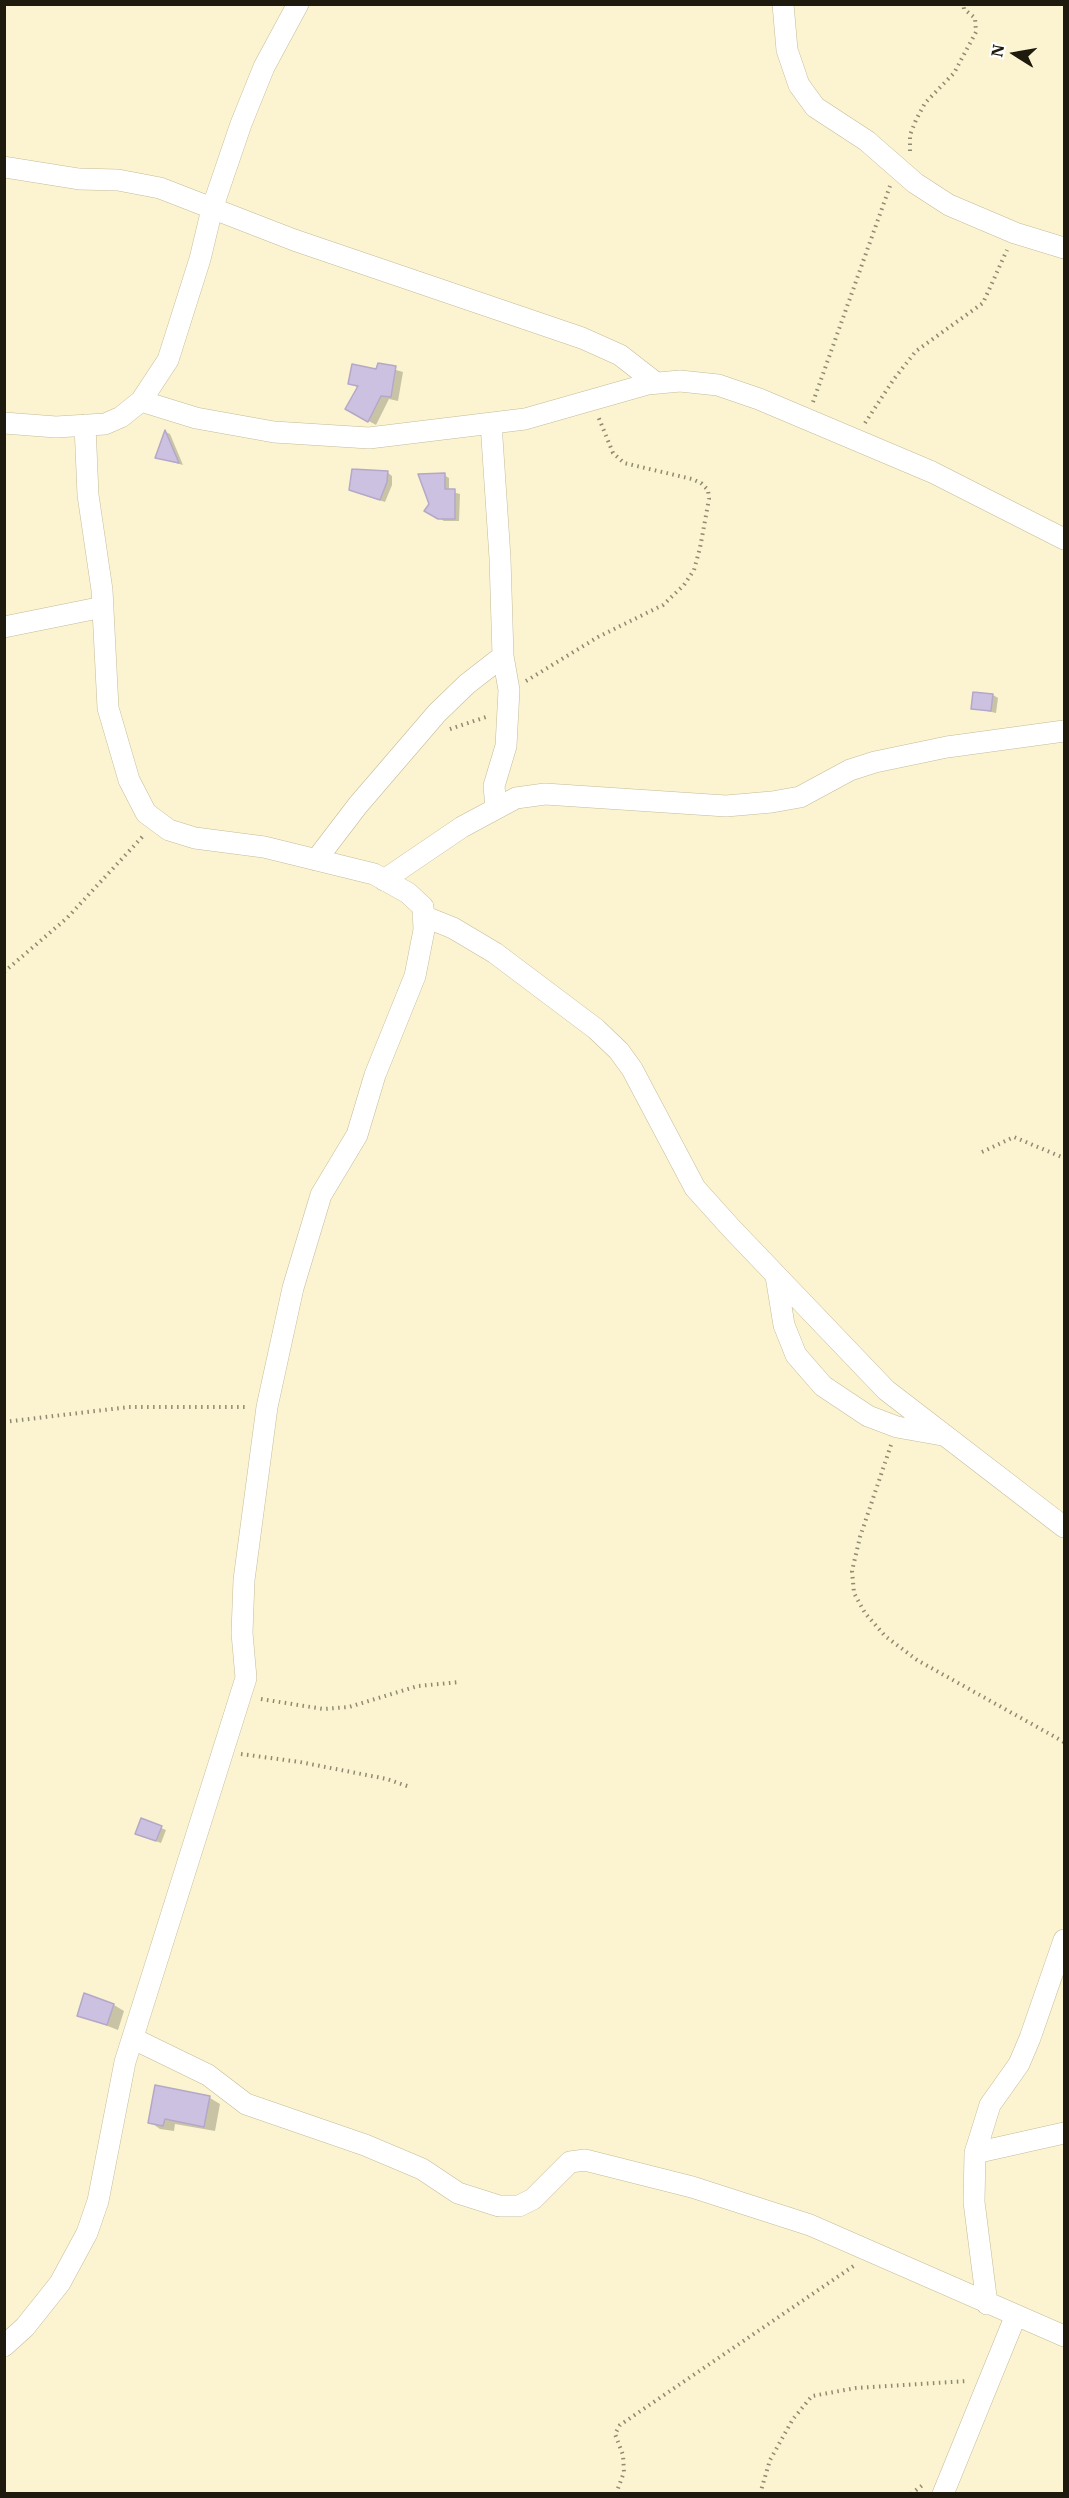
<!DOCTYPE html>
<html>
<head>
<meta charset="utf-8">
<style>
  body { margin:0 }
  #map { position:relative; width:1069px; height:2498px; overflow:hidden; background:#fcf4d0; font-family:"IBM Plex Serif",serif }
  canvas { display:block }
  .frame { position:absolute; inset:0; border:6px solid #1e1b0e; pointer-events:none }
  .north { position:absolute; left:985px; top:24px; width:60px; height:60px; -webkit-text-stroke:4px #fff; paint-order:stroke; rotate:281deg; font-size:16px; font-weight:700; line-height:24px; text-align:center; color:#1e1b0e }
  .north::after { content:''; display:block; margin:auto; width:21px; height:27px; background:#1e1b0e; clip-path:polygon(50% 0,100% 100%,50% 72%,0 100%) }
</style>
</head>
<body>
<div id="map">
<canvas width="1069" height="2498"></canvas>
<div class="frame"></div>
<div class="north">N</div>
</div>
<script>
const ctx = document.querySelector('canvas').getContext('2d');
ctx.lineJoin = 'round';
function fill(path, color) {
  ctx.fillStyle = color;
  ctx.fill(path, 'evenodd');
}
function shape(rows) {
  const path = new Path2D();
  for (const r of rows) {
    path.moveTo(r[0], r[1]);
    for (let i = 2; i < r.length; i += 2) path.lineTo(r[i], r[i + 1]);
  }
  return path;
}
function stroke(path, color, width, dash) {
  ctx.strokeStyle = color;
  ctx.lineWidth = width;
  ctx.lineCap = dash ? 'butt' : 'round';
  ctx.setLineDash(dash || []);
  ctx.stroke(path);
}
fill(shape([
  [379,365,403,372,398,401,389,399,376,425,347,409,358,388,350,383,378,371],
  [166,432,170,434,183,465,157,458],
  [388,473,392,476,392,485,385,502,355,492],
  [444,475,449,478,449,491,460,494,459,521,444,521,426,511],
  [993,695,998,698,996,713,973,708],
  [142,1820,166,1830,161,1843,142,1836],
  [114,2005,124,2011,118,2030,79,2015],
  [157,2087,210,2098,220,2104,215,2131,175,2124,174,2131,160,2129,150,2122]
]), '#0003');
const building = shape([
  [378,363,396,366,391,397,381,396,368,422,345,409,358,386,348,384,352,364,376,369,378,363],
  [165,430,179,463,155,458,165,430],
  [352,469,388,471,387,482,380,500,349,490,352,469],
  [445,473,445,489,455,489,455,519,438,519,424,511,429,504,418,474,445,473],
  [973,692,993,694,991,711,971,709,973,692],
  [141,1818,162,1826,156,1841,135,1834,141,1818],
  [84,1993,114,2004,107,2025,77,2016,84,1993],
  [155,2085,210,2096,204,2127,165,2119,163,2126,148,2123,155,2085]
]);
fill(building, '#cdc1e1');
stroke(building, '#b4a8c8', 1.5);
const minor = shape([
  [783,4,787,50,799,85,815,107,867,141,915,183,949,205,1015,233,1064,248],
  [4,167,79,179,118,180,160,188,294,240,582,338,620,355,656,383],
  [141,401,196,418,274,432,369,438,525,419,648,384,680,381,718,385,759,399,932,472,1064,539],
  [4,423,56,427,105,424,121,417,141,401,168,360,200,259,212,209,241,124,264,67,298,4],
  [491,423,500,558,503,656,509,690,506,746,494,786,496,807],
  [4,627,103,607],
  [316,860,358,805,437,713,467,684,503,656],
  [384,880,462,827,516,798,545,794,726,806,772,802,800,797,850,770,875,762,947,747,1064,731],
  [423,916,453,928,495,953,596,1029,619,1051,632,1069,695,1188,731,1228,886,1390,1064,1527],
  [776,1276,784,1325,796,1355,823,1386,868,1416,897,1427,942,1435],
  [134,2039,208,2075,246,2104,365,2145,422,2169,458,2193,499,2206,519,2206,533,2199,570,2162,585,2160,692,2187,810,2225,1064,2336],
  [975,2153,1064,2133],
  [987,2304,974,2202,975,2153,990,2105,1019,2064,1030,2038,1064,1940],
  [4,2346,25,2327,60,2283,87,2233,98,2201,125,2062,246,1678,242,1633,244,1580,267,1407,293,1288,321,1195,357,1135,375,1075,415,976,424,930,423,907,408,893,374,874,264,847,195,838,169,830,146,813,129,780,108,708,102,590,88,495,85,425],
  [943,2494,1016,2315]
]);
stroke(minor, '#c3bb99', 22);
stroke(shape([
  [4,5,5,4],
  [910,151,910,135,916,120,925,103,954,73,976,32,975,18,964,9,963,4],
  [813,402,890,186],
  [865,423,894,379,916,351,983,303,1007,250],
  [526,681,598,637,663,605,684,585,694,570,700,548,709,499,708,490,701,483,692,479,624,463,613,453,598,416],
  [450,729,489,716],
  [4,972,67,918,144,835],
  [982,1152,1014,1137,1064,1158],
  [4,1422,129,1407,249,1407],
  [891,1445,860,1537,852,1571,854,1593,865,1613,885,1636,917,1660,1064,1742],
  [261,1699,323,1709,349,1707,418,1686,460,1682],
  [241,1754,300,1762,387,1779,410,1787],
  [616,2494,624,2472,623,2455,615,2434,620,2425,855,2265],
  [760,2494,770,2460,793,2419,812,2396,856,2388,968,2381],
  [911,2494,924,2484]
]), '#8f8a71', 4, [1.5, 4.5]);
stroke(minor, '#fff', 21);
</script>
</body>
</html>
